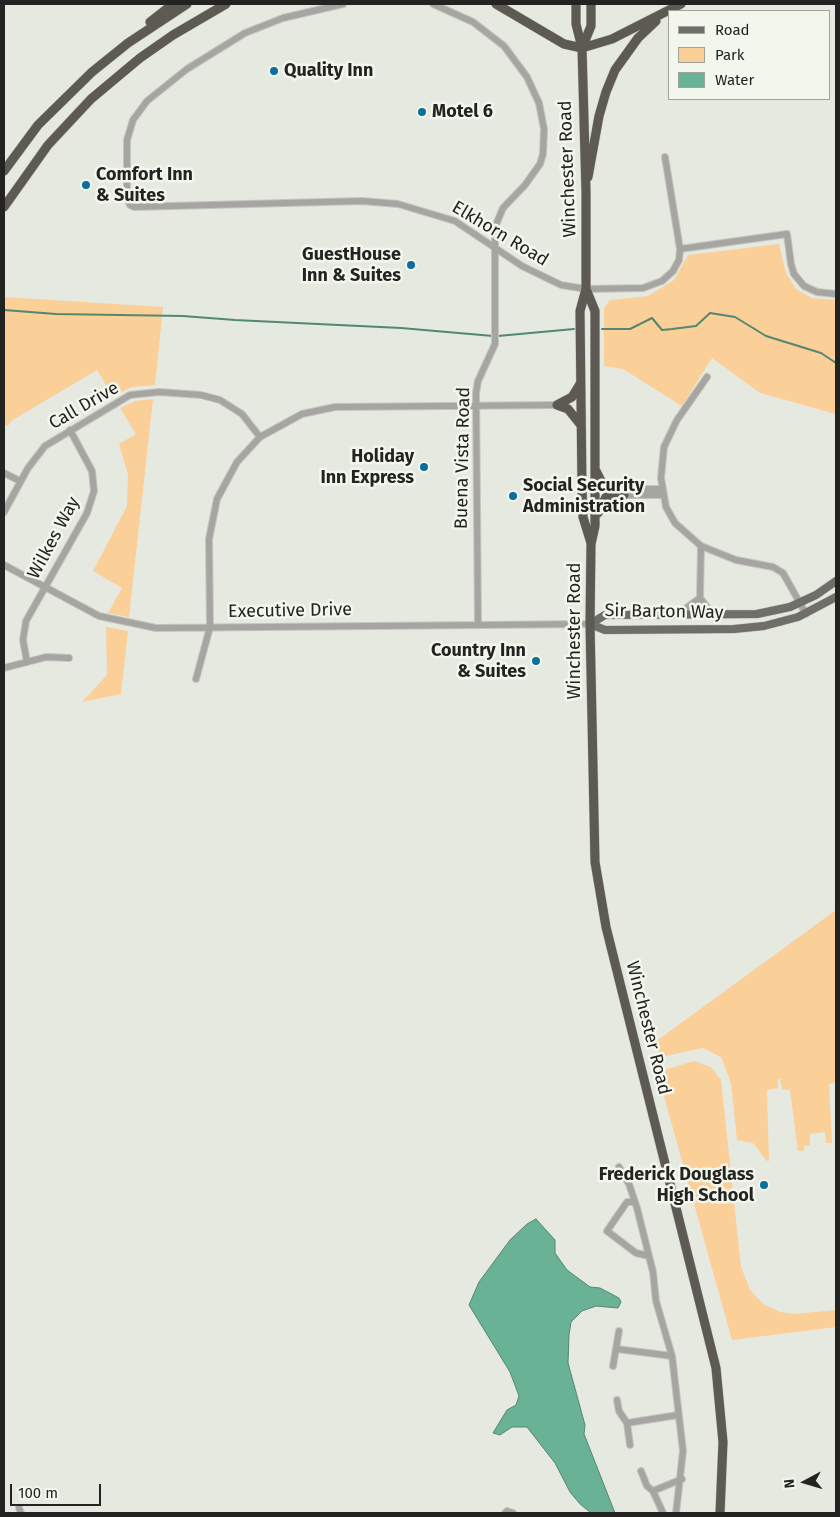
<!DOCTYPE html>
<html>
<head>
<meta charset="utf-8">
<style>
  body { margin:0 }
  #map { position:relative; width:840px; height:1517px; overflow:hidden; background:#e6e9e0; font-family:"Fira Sans",sans-serif }
  canvas { display:block }
  .frame { position:absolute; inset:0; border:5px solid #232421; pointer-events:none }
  .legend { position:absolute; left:668px; top:10px; width:162px; height:90px; box-sizing:border-box; background:#f3f6ed; border:1px solid #a0a29b; margin:0; padding:6px 9px; list-style:none; font-size:15px; color:#232421 }
  .legend li { display:flex; align-items:center; gap:10px; height:25px }
  .legend b { width:25px; border:1px solid #a0a29b }
  .north { position:absolute; left:780px; top:1457px; width:50px; height:50px; -webkit-text-stroke:4px #f3f6ed; paint-order:stroke; rotate:264deg; font-size:14px; font-weight:700; line-height:20px; text-align:center; color:#232421 }
  .north::after { content:''; display:block; margin:auto; width:18px; height:22px; background:#232421; clip-path:polygon(50% 0,100% 100%,50% 72%,0 100%) }
  .scale { position:absolute; left:10px; top:1484px; width:91px; height:22px; box-sizing:border-box; border:2px solid #232421; border-top:0; padding-left:6px; font-size:15px; line-height:18px; white-space:nowrap; color:#232421; -webkit-text-stroke:4px #f3f6ed; paint-order:stroke }
</style>
</head>
<body>
<div id="map">
<canvas width="840" height="1517"></canvas>
<div class="frame"></div>
<ul class="legend">
<li><b style="height:6px;background:#6f6e68"></b>Road</li>
<li><b style="height:14px;background:#facf98"></b>Park</li>
<li><b style="height:14px;background:#69b295"></b>Water</li>
</ul>
<div class="north">N</div>
<div class="scale">100 m</div>
</div>
<script>
const ctx = document.querySelector('canvas').getContext('2d');
ctx.lineJoin = 'round';
function fill(path, color) {
  ctx.fillStyle = color;
  ctx.fill(path, 'evenodd');
}
function shape(rows) {
  const path = new Path2D();
  for (const r of rows) {
    path.moveTo(r[0], r[1]);
    for (let i = 2; i < r.length; i += 2) path.lineTo(r[i], r[i + 1]);
  }
  return path;
}
function stroke(path, color, width, dash) {
  ctx.strokeStyle = color;
  ctx.lineWidth = width;
  ctx.lineCap = dash ? 'butt' : 'round';
  ctx.setLineDash(dash || []);
  ctx.stroke(path);
}
function label(font, color, halo, rows, align = 'center') {
  ctx.font = font + ' "Fira Sans",sans-serif';
  ctx.lineWidth = 5;
  ctx.setLineDash([]);
  ctx.textBaseline = 'middle';
  ctx.strokeStyle = halo;
  ctx.fillStyle = color;
  for (const [text, x, y, turn = 0] of rows) {
    ctx.save();
    ctx.translate(x, y);
    ctx.rotate((+turn || 0) * Math.PI / 180);
    ctx.textAlign = isNaN(turn) ? turn : align;
    if (halo) ctx.strokeText(text, 0, 0);
    ctx.fillText(text, 0, 0);
    ctx.restore();
  }
}
fill(shape([
  [779,244,786,273,796,289,812,298,836,300,836,414,760,393,712,358,682,406,623,369,604,366,604,308,610,300,648,296,674,280,688,255],
  [4,297,163,307,155,385,132,387,113,396,97,370,11,421,8,426,4,424],
  [153,399,134,571,129,617,108,613,122,588,93,571,127,506,128,474,119,444,136,434,120,408,135,401],
  [106,627,128,631,121,694,82,702,107,675],
  [836,910,836,1082,829,1084,832,1143,826,1143,825,1132,810,1134,810,1145,804,1146,804,1151,798,1151,790,1090,782,1089,780,1079,778,1079,778,1088,767,1090,769,1161,767,1161,753,1143,737,1140,731,1083,721,1057,703,1048,660,1057,655,1042],
  [694,1061,711,1067,721,1080,741,1267,750,1290,763,1304,780,1312,794,1314,836,1310,836,1327,732,1340,660,1082,664,1070]
]), '#facf98');
const water = shape([
  [536,1219,555,1240,555,1253,567,1270,590,1287,600,1288,619,1298,621,1302,618,1308,596,1306,582,1311,571,1322,569,1335,568,1363,585,1425,584,1434,615,1513,591,1513,580,1504,570,1492,555,1463,527,1427,512,1427,500,1435,493,1433,507,1410,516,1405,519,1396,510,1372,469,1305,479,1282,510,1240,527,1224,536,1219]
]);
fill(water, '#69b295');
stroke(water, '#548772', 1);
stroke(shape([
  [4,310,56,314,183,316,235,320,401,328,493,336],
  [602,329,630,329,652,318,662,330,672,329,696,326,710,313,735,317,766,336,821,353,836,363],
  [498,336,574,329]
]), '#548772', 2);
const minor = shape([
  [343,4,283,18,245,33,187,69,147,101,133,120,127,140,127,197,130,205,134,207,362,201,398,204,455,221,522,266,561,285,586,289,643,288,662,281,673,271,679,260,680,249,665,157],
  [433,4,473,22,504,46,527,77,539,103,544,129,543,154,540,164,525,185,503,208,495,227,495,344,478,381,476,393,478,624],
  [680,249,787,234,791,264,794,274,804,286,817,292,836,294],
  [707,377,677,420,664,447,661,478,666,507,675,523,701,546,736,560,773,567,783,573,806,614],
  [4,473,20,481],
  [625,489,662,489],
  [624,495,663,495],
  [4,512,28,468,45,446,130,395,159,392,201,395,220,400,242,414,260,437],
  [701,546,700,598,713,615],
  [4,565,99,616,156,628,590,624],
  [677,615,700,598],
  [27,662,23,640,26,621,87,513,94,491,92,471,70,430],
  [4,668,46,657,69,658],
  [196,679,210,627,209,539,217,499,237,462,260,437,302,414,335,407,557,405],
  [619,1167,629,1184,637,1208,653,1272,656,1301,672,1356,683,1451,676,1513],
  [635,1202,627,1202,607,1231,636,1253,649,1256],
  [617,1349,672,1356],
  [613,1366,619,1331],
  [617,1400,619,1411,627,1423,630,1445],
  [627,1423,678,1415],
  [641,1471,647,1486,653,1491],
  [19,1508,21,1513],
  [505,1513,507,1511,513,1513],
  [663,1513,653,1491,682,1479]
]);
const major = shape([
  [590,624,605,615,757,614,790,607,816,595,836,581],
  [590,624,605,630,734,629,764,626,798,617,836,597]
]);
const highway = shape([
  [496,4,564,44,582,48,612,39,681,4],
  [576,4,576,24,582,48,586,192,586,289,580,311,582,489,583,517,591,543],
  [150,22,173,4],
  [582,48,591,26,591,4],
  [4,171,38,125,92,72,128,43,187,4],
  [588,177,599,116,606,92,615,70,638,38,656,21],
  [4,207,48,145,91,99,140,58,173,35,226,4],
  [586,289,595,311,595,526,591,544,590,624,595,862,606,927,716,1368,723,1442,720,1513],
  [557,405,572,397,580,384],
  [557,405,568,409,580,424],
  [596,471,601,481,606,486,625,489],
  [598,513,606,497,624,495]
]);
stroke(minor, '#c3c6be', 8);
stroke(major, '#c3c6be', 9);
stroke(highway, '#c3c6be', 10);
stroke(minor, '#a6a5a1', 6);
stroke(major, '#6f6e68', 8);
stroke(highway, '#5c5a53', 9);
for (const [x, y, r, color] of [
  [274,71,5,"#0b6e9c"],
  [422,112,5,"#0b6e9c"],
  [86,185,5,"#0b6e9c"],
  [411,265,5,"#0b6e9c"],
  [424,467,5,"#0b6e9c"],
  [513,496,5,"#0b6e9c"],
  [536,661,5,"#0b6e9c"],
  [764,1185,5,"#0b6e9c"]
]) {
  const dot = new Path2D();
  dot.arc(x, y, r, 0, 2 * Math.PI);
  ctx.fillStyle = color;
  ctx.fill(dot);
  stroke(dot, '#f3f6ed', 2);
}
label('bold 18px', '#232421', '#f3f6ed', [
  ["Quality Inn",284,71],
  ["Motel 6",432,112],
  ["Comfort Inn",96,175],
  ["& Suites",96,196],
  ["GuestHouse",401,255,"right"],
  ["Inn & Suites",401,276,"right"],
  ["Holiday",414,457,"right"],
  ["Inn Express",414,478,"right"],
  ["Social Security",523,486],
  ["Administration",523,507],
  ["Country Inn",526,651,"right"],
  ["& Suites",526,672,"right"],
  ["Frederick Douglass",754,1175,"right"],
  ["High School",754,1196,"right"]
], 'left');
label('18px', '#232421', '#f3f6ed', [
  ["Winchester Road",568,169,-92],
  ["Elkhorn Road",500,234,31],
  ["Call Drive",84,406,-30],
  ["Buena Vista Road",463,458,-89],
  ["Wilkes Way",54,538,-62],
  ["Executive Drive",290,611,-1],
  ["Sir Barton Way",664,612,1],
  ["Winchester Road",575,631,-90],
  ["Winchester Road",648,1028,76]
]);
</script>
</body>
</html>
